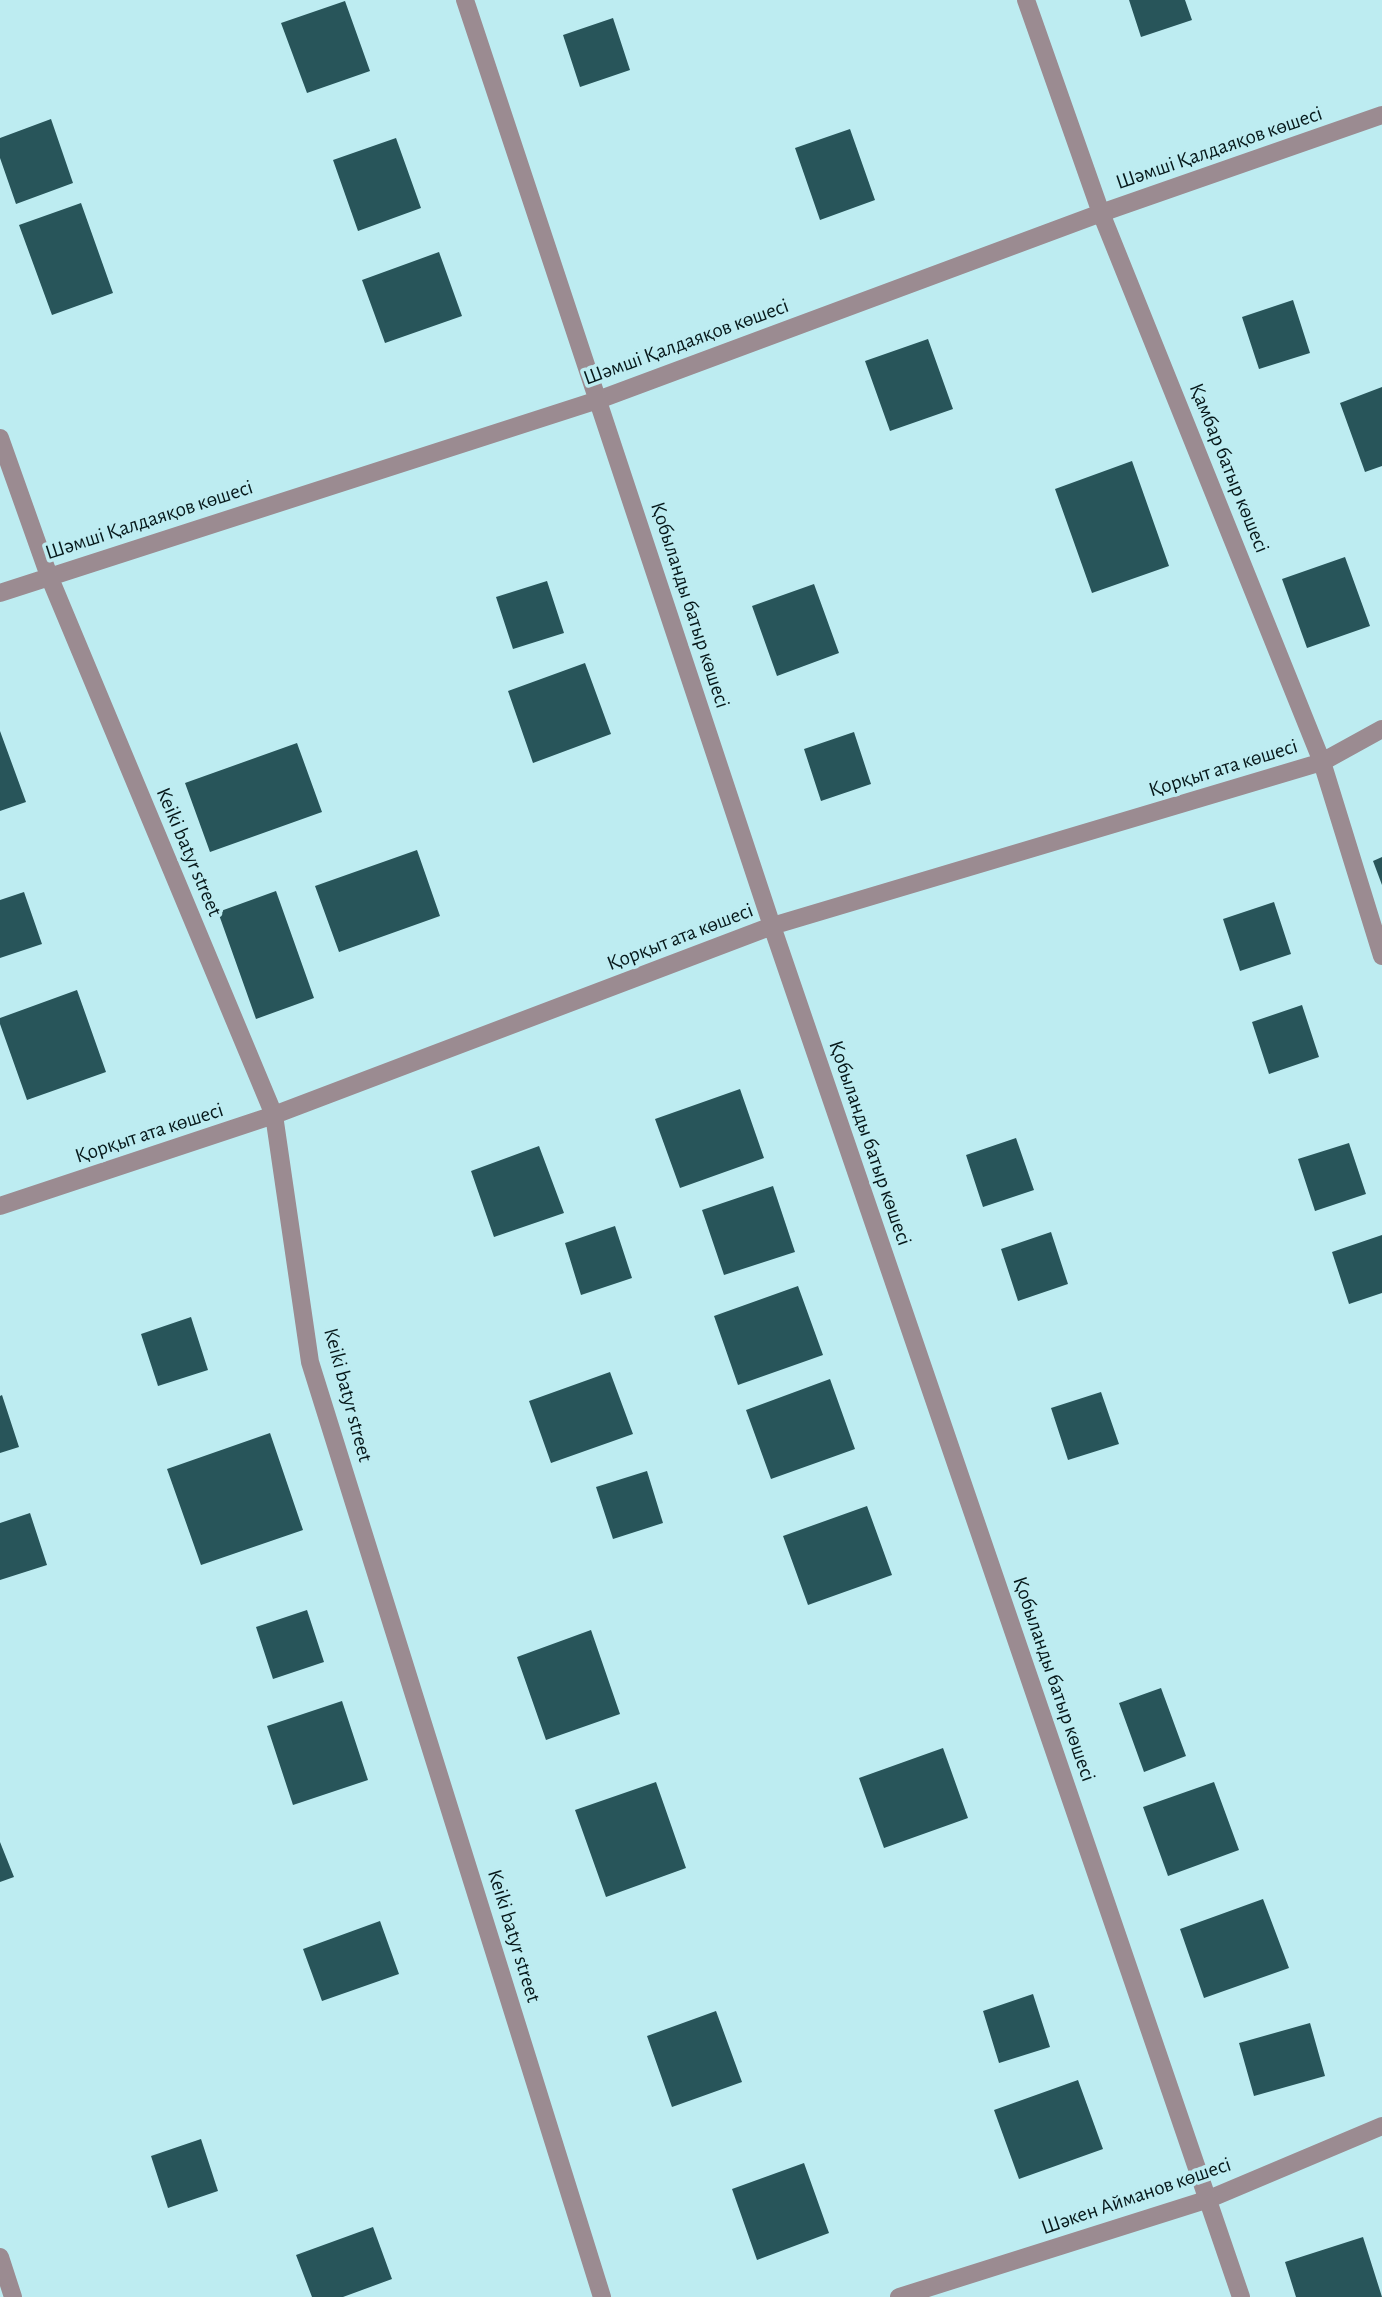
<!DOCTYPE html>
<html>
<head>
<meta charset="utf-8">
<style>
  body { margin:0 }
  canvas { display:block; background:#bdecf1 }
</style>
</head>
<body>
<canvas width="1382" height="2297"></canvas>
<script>
const ctx = document.querySelector('canvas').getContext('2d');
ctx.lineJoin = 'round';
function fill(path, color) {
  ctx.fillStyle = color;
  ctx.fill(path, 'evenodd');
}
function shape(rows) {
  const path = new Path2D();
  for (const r of rows) {
    path.moveTo(r[0], r[1]);
    for (let i = 2; i < r.length; i += 2) path.lineTo(r[i], r[i + 1]);
  }
  return path;
}
function stroke(path, color, width, dash) {
  ctx.strokeStyle = color;
  ctx.lineWidth = width;
  ctx.lineCap = dash ? 'butt' : 'round';
  ctx.setLineDash(dash || []);
  ctx.stroke(path);
}
function label(font, color, halo, rows, align = 'center') {
  ctx.font = font + ' "Alegreya Sans",sans-serif';
  ctx.lineWidth = 7;
  ctx.setLineDash([]);
  ctx.textBaseline = 'middle';
  ctx.strokeStyle = halo;
  ctx.fillStyle = color;
  for (const [text, x, y, turn = 0] of rows) {
    ctx.save();
    ctx.translate(x, y);
    ctx.rotate((+turn || 0) * Math.PI / 180);
    ctx.textAlign = isNaN(turn) ? turn : align;
    if (halo) ctx.strokeText(text, 0, 0);
    ctx.fillText(text, 0, 0);
    ctx.restore();
  }
}
fill(shape([
  [1129,0,1185,0,1192,20,1141,37],
  [345,1,370,71,307,93,281,23],
  [613,18,630,70,580,87,563,35],
  [51,119,73,183,16,204,0,158,0,138],
  [850,129,875,200,820,220,795,148],
  [396,138,421,208,358,231,333,160],
  [81,203,113,293,52,315,19,225],
  [439,252,462,316,385,343,362,280],
  [1293,300,1310,353,1259,369,1242,317],
  [928,339,953,409,890,431,865,361],
  [1382,387,1382,466,1365,472,1340,403],
  [1132,461,1169,566,1092,593,1055,489],
  [1345,557,1370,626,1307,648,1282,579],
  [547,581,564,633,513,649,496,597],
  [814,584,839,653,777,676,752,606],
  [585,663,611,734,533,763,508,691],
  [0,731,26,802,0,811],
  [854,732,871,784,821,801,804,749],
  [297,743,322,812,210,852,185,783],
  [417,850,440,916,339,952,315,886],
  [1382,857,1382,885,1373,861],
  [276,891,314,998,256,1019,218,912],
  [24,892,42,944,0,958,0,900],
  [1274,902,1291,954,1240,971,1223,919],
  [77,990,106,1072,27,1100,0,1024,0,1018],
  [1302,1005,1319,1057,1269,1074,1252,1022],
  [740,1089,764,1158,680,1188,655,1119],
  [1016,1138,1034,1190,983,1207,966,1155],
  [1349,1143,1366,1194,1315,1211,1298,1159],
  [539,1146,564,1213,494,1237,471,1171],
  [773,1186,795,1252,724,1275,702,1210],
  [615,1226,632,1278,581,1295,565,1243],
  [1051,1232,1068,1284,1018,1301,1001,1249],
  [1382,1235,1382,1293,1349,1304,1332,1252],
  [798,1286,823,1355,738,1385,714,1316],
  [191,1317,208,1370,158,1386,141,1334],
  [610,1372,633,1434,551,1463,529,1401],
  [830,1379,855,1449,771,1479,746,1410],
  [1101,1392,1119,1444,1068,1460,1051,1408],
  [2,1395,19,1447,0,1453,0,1396],
  [270,1433,303,1530,201,1565,167,1469],
  [647,1471,663,1523,613,1539,596,1487],
  [867,1506,892,1575,808,1605,783,1536],
  [30,1513,47,1565,0,1580,0,1523],
  [307,1610,324,1662,273,1679,256,1627],
  [591,1630,620,1714,546,1740,517,1657],
  [1161,1688,1186,1756,1144,1772,1119,1703],
  [342,1701,368,1780,293,1805,267,1726],
  [943,1748,968,1818,884,1848,859,1778],
  [656,1782,686,1868,606,1897,575,1810],
  [1214,1782,1239,1850,1168,1876,1143,1807],
  [0,1842,14,1877,0,1882],
  [1263,1899,1289,1968,1204,1998,1180,1929],
  [380,1921,399,1974,322,2001,303,1949],
  [1033,1994,1050,2047,999,2063,983,2011],
  [716,2011,742,2082,672,2107,647,2036],
  [1310,2023,1325,2076,1254,2096,1239,2043],
  [1078,2080,1103,2149,1019,2179,994,2110],
  [201,2139,218,2191,168,2208,151,2156],
  [804,2163,829,2233,757,2260,732,2189],
  [373,2227,392,2279,343,2297,312,2297,296,2255],
  [1363,2237,1382,2297,1296,2297,1285,2262]
]), '#28555a');
stroke(shape([
  [465,0,772,926,1241,2297],
  [1026,0,1101,213,1322,762,1382,956],
  [0,438,49,576,274,1115,310,1362,602,2297],
  [0,593,598,400,1101,213,1382,115],
  [0,1206,274,1115,772,926,1322,762,1382,729],
  [0,2257,13,2297],
  [899,2297,1209,2199,1382,2126]
]), '#9b8b91', 18);
label('21px', '#06181a', '#bdecf1', [
  ["Шәмші Қалдаяқов көшесі",1219,148,-19],
  ["Шәмші Қалдаяқов көшесі",686,342,-20],
  ["Қамбар батыр көшесі",1229,468,68],
  ["Шәмші Қалдаяқов көшесі",149,520,-18],
  ["Қобыланды батыр көшесі",690,605,72],
  ["Қорқыт ата көшесі",1223,768,-17],
  ["Keiki batyr street",189,852,67],
  ["Қорқыт ата көшесі",680,937,-21],
  ["Қорқыт ата көшесі",149,1133,-18],
  ["Қобыланды батыр көшесі",870,1143,71],
  ["Keiki batyr street",348,1395,75],
  ["Қобыланды батыр көшесі",1054,1679,71],
  ["Keiki batyr street",514,1936,73],
  ["Шәкен Айманов көшесі",1136,2196,-19]
]);
</script>
</body>
</html>
